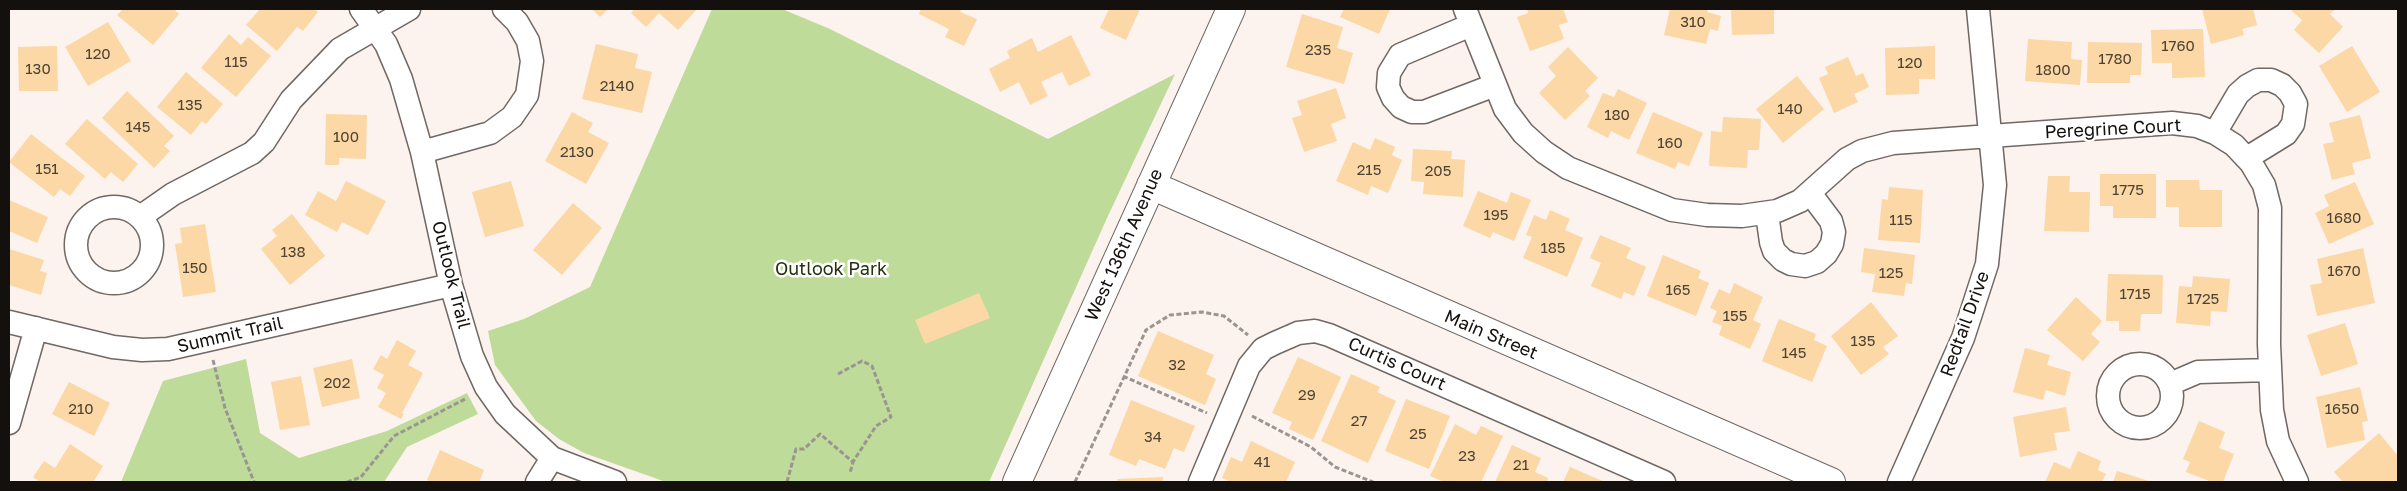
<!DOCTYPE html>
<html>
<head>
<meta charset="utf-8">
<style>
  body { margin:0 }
  #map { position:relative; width:2407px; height:491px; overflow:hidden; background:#fcf2ee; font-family:"Golos Text",sans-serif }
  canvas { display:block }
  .frame { position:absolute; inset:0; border:10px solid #13100e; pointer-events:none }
</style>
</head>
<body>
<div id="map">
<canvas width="2407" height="491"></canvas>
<div class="frame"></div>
</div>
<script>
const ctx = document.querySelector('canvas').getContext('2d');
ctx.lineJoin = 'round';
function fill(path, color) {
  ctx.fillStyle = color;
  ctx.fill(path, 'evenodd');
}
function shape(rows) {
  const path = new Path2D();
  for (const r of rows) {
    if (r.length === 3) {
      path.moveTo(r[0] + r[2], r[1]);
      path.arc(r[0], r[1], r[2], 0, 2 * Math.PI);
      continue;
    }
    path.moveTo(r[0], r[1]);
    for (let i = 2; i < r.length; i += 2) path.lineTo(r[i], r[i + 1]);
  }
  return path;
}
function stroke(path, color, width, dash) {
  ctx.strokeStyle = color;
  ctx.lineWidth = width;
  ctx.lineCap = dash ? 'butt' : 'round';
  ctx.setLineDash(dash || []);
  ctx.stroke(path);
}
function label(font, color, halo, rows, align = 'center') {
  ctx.font = font + ' "Golos Text",sans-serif';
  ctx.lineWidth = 5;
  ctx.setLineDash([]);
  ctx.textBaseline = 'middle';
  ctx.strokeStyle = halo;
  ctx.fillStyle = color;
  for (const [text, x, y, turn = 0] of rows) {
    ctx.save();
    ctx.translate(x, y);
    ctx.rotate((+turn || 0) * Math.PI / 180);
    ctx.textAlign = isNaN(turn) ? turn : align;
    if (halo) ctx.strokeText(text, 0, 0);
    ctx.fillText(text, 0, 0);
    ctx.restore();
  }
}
fill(shape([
  [712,9,782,9,830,29,1048,139,1175,74,1107,218,989,482,666,482,584,453,559,439,536,421,495,365,488,331,524,319,590,287],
  [246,359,260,433,299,458,387,431,467,393,478,414,407,447,384,482,121,482,163,381]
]), '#bedb9a');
fill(shape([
  [123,9,174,9,179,14,153,45,117,15],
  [260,9,314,9,318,12,303,31,297,27,277,51,246,25],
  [592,9,608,9,600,17],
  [635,9,697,9,678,30,659,13,646,27,631,13],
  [921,9,962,9,960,12,977,19,964,46,945,37,949,29,919,14],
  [1109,9,1140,9,1126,40,1100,28],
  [1344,9,1390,9,1379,34,1340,17],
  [1527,9,1563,9,1568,22,1559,25,1564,39,1530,51,1517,17,1528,13],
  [1670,9,1708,9,1707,12,1721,16,1718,31,1710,29,1706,44,1664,35],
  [1731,9,1774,9,1774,34,1732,35],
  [2202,9,2253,9,2257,25,2242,29,2244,35,2211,44],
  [2290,9,2335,9,2330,14,2343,27,2319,53,2294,30,2302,20],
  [1302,14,1343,27,1337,48,1353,53,1344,84,1286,67],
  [108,22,131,61,88,86,65,47],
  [2203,29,2205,77,2172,78,2172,63,2152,63,2151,30],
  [229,34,241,45,248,37,271,56,236,97,201,68],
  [1071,35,1091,75,1069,86,1062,72,1041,82,1048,96,1030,105,1019,82,1000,92,989,69,1010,58,1007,51,1032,38,1038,52],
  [2028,39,2072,42,2071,59,2082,60,2080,85,2025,81],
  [2088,42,2142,43,2141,75,2130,75,2130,83,2087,83],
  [596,44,638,54,635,68,652,72,642,113,582,99],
  [57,46,58,91,19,91,18,47],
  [1935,46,1935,79,1919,79,1919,94,1886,95,1885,48],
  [2352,46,2380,92,2347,112,2319,66],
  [1568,47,1598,78,1585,91,1590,96,1565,120,1539,93,1556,76,1548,67],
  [1848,57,1856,76,1863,73,1869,87,1854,94,1858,102,1834,113,1819,78,1828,74,1825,67],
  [186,72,223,104,206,124,202,121,191,135,157,107],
  [1797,76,1824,109,1783,143,1756,109],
  [1336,88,1346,118,1331,124,1337,141,1304,152,1292,118,1302,115,1297,101],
  [1618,89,1647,103,1629,140,1611,131,1608,138,1587,127,1603,93,1614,97],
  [127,91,174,136,164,146,170,151,154,168,102,118],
  [572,112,593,123,588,132,609,143,586,184,545,161],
  [1653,112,1703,133,1689,166,1678,162,1675,169,1636,153],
  [326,114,367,115,366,159,339,158,339,165,325,165],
  [2360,115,2371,158,2352,163,2355,174,2332,180,2323,144,2334,142,2329,123],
  [1723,117,1761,119,1759,150,1748,150,1747,168,1709,166,1711,131,1722,132],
  [87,119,138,164,123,182,111,172,105,179,65,144],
  [31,134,85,176,70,196,60,189,54,197,9,162],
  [1375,138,1395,147,1392,155,1402,160,1388,193,1371,186,1368,195,1336,181,1353,142,1370,150],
  [1413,149,1452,151,1451,159,1465,160,1463,197,1423,194,1424,182,1411,181],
  [2100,174,2156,174,2156,218,2113,218,2113,206,2100,206],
  [2048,176,2070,176,2069,192,2090,192,2089,232,2044,231],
  [2166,180,2199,180,2200,190,2222,190,2222,227,2179,227,2179,207,2166,207],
  [346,181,386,201,368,235,342,222,337,232,305,215,318,191,336,201],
  [511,181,524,226,485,237,472,192],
  [2355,182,2374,224,2329,244,2315,213,2329,206,2324,195],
  [1889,187,1923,190,1920,243,1878,240,1882,199,1888,200],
  [1478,191,1507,203,1511,192,1531,200,1514,241,1493,232,1490,238,1463,226],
  [9,200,48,217,37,243,9,231],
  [573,203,602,228,562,275,533,250],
  [1550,210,1570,219,1565,230,1583,238,1567,277,1523,258,1532,237,1526,235,1534,215,1546,220],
  [292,214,325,256,290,285,261,249,277,236,272,230],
  [205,224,216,292,183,297,175,244,182,243,180,228],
  [1600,235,1631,248,1626,258,1646,267,1634,296,1624,292,1621,299,1591,286,1601,263,1590,258],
  [1864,248,1915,255,1912,284,1906,283,1904,296,1872,292,1875,274,1861,272],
  [2363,248,2375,303,2317,316,2310,285,2322,283,2317,259],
  [9,249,44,260,40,271,47,273,41,295,9,285],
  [1663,255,1701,271,1698,278,1709,283,1696,316,1647,296],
  [2108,274,2163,275,2162,314,2141,314,2140,331,2119,331,2119,321,2106,321],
  [2193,276,2230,279,2227,312,2211,311,2210,326,2176,323,2179,286,2192,287],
  [1734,283,1763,297,1753,320,1761,324,1750,349,1719,335,1722,326,1712,322,1717,311,1710,308,1719,289,1730,294],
  [979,293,990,318,925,344,915,320],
  [2076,297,2102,321,2091,334,2100,342,2083,361,2047,330],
  [1871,302,1898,336,1883,347,1889,354,1861,375,1831,336],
  [1779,319,1816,334,1814,340,1827,346,1812,382,1762,361],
  [2345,323,2358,364,2321,376,2307,335],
  [1158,331,1214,355,1206,374,1216,379,1205,405,1138,376],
  [397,340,416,351,408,365,423,373,402,413,404,414,401,419,378,407,386,393,377,388,384,375,373,369,381,355,387,359],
  [2025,348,2050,355,2047,365,2071,372,2065,396,2046,390,2043,400,2013,392],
  [1298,357,1341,377,1313,440,1289,429,1292,422,1272,413],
  [352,359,360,398,322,407,313,368],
  [1351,374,1380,387,1377,392,1396,401,1368,463,1321,441],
  [301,376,310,425,280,430,271,382],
  [69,382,110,403,94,436,52,414],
  [2360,387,2368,421,2362,422,2365,440,2327,448,2316,397],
  [1406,399,1450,416,1429,469,1385,451],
  [1131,400,1195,426,1184,452,1174,448,1165,469,1139,459,1136,466,1109,455],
  [2066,407,2070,431,2054,433,2057,450,2020,457,2013,417],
  [2199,421,2225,432,2219,448,2234,454,2223,482,2212,482,2186,472,2190,462,2183,459],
  [1455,424,1476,435,1481,426,1503,436,1481,482,1444,482,1430,476],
  [2379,433,2398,456,2398,482,2343,482,2334,472],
  [1251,441,1295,462,1286,482,1231,482,1222,478,1231,457,1242,462],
  [70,444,103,466,93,482,40,482,33,477,44,461,55,468],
  [1512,445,1541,458,1535,472,1548,478,1547,482,1495,482],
  [440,450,484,470,479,482,432,482,427,480],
  [2078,451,2101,461,2098,470,2106,474,2102,482,2045,482,2054,462,2070,469],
  [1570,467,1605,482,1563,482],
  [2117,471,2152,482,2113,482],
  [1163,477,1163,482,1117,482,1117,479]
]), '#fbd8a5');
const street = shape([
  [361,9,386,44,401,79,422,152,451,285,472,356,486,387,505,414,552,458,615,482],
  [1465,9,1505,109,1523,133,1544,152,1568,168,1672,210,1707,215,1742,216,1777,211,1800,201,1847,159,1862,151,1893,143,2172,123,2197,126,2215,133,2234,145,2251,163,2264,185,2270,208,2269,344,2272,410,2278,441,2297,482],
  [1471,25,1400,55,1389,73,1388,87,1393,98,1401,107,1412,112,1424,112,1495,85],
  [2215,133,2238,94,2247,86,2258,80,2271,80,2282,85,2290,93,2296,104,2293,124,2286,134,2247,158],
  [422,152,490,133,512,117,527,95,532,61,528,41,517,22,504,9],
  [114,245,38],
  [1767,214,1771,242,1774,251,1783,260,1791,264,1805,266,1817,262,1826,254,1832,244,1834,232,1831,221,1810,193],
  [140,217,173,194,252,153,264,142,291,100,340,49,409,9],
  [9,322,113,347,142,350,168,349,451,285],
  [2140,396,32],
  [2170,384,2198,372,2270,370],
  [9,423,36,328],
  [537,482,552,458],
  [1200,482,1249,366,1263,349,1275,343,1298,333,1315,331,1329,335,1664,482],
  [1899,482,1963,338,1987,264,1995,185,1978,9]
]);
const secondary = shape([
  [1151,185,1831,482],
  [1017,482,1231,9]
]);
stroke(street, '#706864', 25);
stroke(secondary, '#706864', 30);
stroke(shape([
  [213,360,225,408,254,482],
  [838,374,862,361,872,366,891,417,876,426,853,462],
  [1123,376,1207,413],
  [1252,416,1311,447,1335,467,1373,482],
  [347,482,361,477,394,436,467,398],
  [787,482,796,449,804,449,820,434,853,462,850,473],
  [1075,482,1146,330,1170,315,1202,312,1224,316,1248,335]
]), '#9b9491', 3, [5, 2.5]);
stroke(street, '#fff', 22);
stroke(secondary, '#fff', 28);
label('15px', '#4d4234', null, [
  ["310",1693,22],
  ["1760",2178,46],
  ["235",1318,50],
  ["120",98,54],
  ["1780",2115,59],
  ["115",236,62],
  ["120",1910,63],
  ["130",38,69],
  ["1800",2053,70],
  ["2140",617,86],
  ["135",190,105],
  ["140",1790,109],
  ["180",1617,115],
  ["145",138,127],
  ["100",346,137],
  ["160",1670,143],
  ["2130",577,152],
  ["151",47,169],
  ["215",1369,170],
  ["205",1438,171],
  ["1775",2128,190],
  ["195",1496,215],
  ["1680",2344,218],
  ["115",1901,220],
  ["185",1553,248],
  ["138",293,252],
  ["150",195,268],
  ["1670",2344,271],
  ["125",1891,273],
  ["165",1678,290],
  ["1715",2135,294],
  ["1725",2203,299],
  ["155",1735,316],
  ["135",1863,341],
  ["145",1794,353],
  ["32",1177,365],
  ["202",337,383],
  ["29",1307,395],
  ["210",81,409],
  ["1650",2342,409],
  ["27",1359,421],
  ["25",1418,434],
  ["34",1153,437],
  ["23",1467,456],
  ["41",1262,462],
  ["21",1521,465]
]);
label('18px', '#13100e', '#fff', [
  ["Peregrine Court",2113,129,-3],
  ["West 136th Avenue",1124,245,-66],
  ["Outlook Trail",451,275,76],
  ["Redtail Drive",1965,324,-70],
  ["Summit Trail",230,335,-13],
  ["Main Street",1491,335,23],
  ["Curtis Court",1397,364,24]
]);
label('18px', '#24330d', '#fff', [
  ["Outlook Park",831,269]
]);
</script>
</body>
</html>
